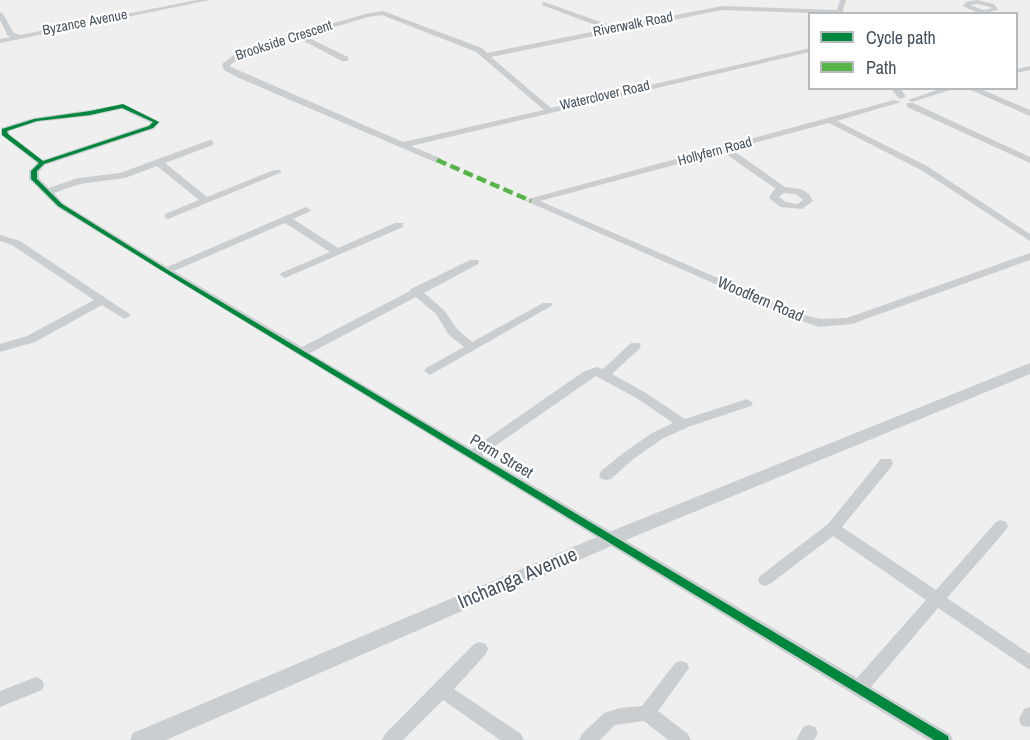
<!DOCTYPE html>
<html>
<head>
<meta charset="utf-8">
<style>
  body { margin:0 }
  #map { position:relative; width:1030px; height:740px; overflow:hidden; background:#f0efef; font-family:"Archivo Narrow",sans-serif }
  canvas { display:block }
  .legend { position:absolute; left:808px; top:12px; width:210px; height:78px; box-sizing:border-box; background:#fff; border:2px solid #b5babe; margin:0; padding:8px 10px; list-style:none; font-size:18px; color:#45525d }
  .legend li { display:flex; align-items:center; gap:12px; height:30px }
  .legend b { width:30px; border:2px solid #b5babe }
</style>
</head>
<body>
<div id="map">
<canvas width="1030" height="740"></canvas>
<ul class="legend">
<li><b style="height:8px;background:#00873e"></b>Cycle path</li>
<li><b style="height:8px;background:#57b448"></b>Path</li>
</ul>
</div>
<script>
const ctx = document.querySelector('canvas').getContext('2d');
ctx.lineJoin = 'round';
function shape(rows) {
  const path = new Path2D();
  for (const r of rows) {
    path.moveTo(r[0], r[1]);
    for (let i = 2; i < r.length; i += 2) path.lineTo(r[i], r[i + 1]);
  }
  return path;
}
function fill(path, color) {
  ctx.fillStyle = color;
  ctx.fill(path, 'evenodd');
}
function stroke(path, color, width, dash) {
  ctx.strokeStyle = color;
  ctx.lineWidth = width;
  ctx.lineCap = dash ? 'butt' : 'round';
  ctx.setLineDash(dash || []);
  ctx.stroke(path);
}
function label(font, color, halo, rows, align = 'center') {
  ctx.font = font + ' "Archivo Narrow",sans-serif';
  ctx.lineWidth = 4.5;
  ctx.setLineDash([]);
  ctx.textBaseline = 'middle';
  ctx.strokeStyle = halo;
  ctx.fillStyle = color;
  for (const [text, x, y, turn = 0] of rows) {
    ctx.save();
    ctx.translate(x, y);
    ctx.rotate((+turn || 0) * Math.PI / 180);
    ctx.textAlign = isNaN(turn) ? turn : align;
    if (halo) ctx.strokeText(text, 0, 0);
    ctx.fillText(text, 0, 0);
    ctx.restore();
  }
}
fill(shape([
  [197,0,210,0,0,43,0,39,11,37,8,36,0,20,0,12,3,14,14,33,20,35,197,0],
  [840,0,846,0,842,14,722,10,491,57,551,108,810,48,810,52,411,146,440,158,442,160,437,163,239,78,224,70,222,64,239,51,365,14,383,11,482,48,487,53,606,29,542,5,542,3,544,2,615,27,722,6,837,10,840,0],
  [382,15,476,52,544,110,403,142,231,67,230,65,245,55,298,38,342,61,348,61,348,57,305,36,368,17,382,15],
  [977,0,994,4,998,10,980,14,963,6,966,2,977,0],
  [977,4,990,7,991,9,983,10,970,5,977,4],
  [1030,66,1030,70,1016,73,1016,69,1030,66],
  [891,88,900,88,906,97,899,99,891,88],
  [943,88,957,88,912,102,908,100,943,88],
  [966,88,978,88,1030,110,1030,116,966,88],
  [894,100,901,102,837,121,927,166,1030,234,1030,241,921,170,829,123,731,149,785,187,801,189,809,194,813,201,802,209,780,207,769,198,773,191,776,189,723,152,540,201,801,314,820,319,847,318,1030,253,1030,260,852,324,819,327,793,318,526,201,528,199,894,100],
  [784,193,796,194,803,200,797,204,786,202,779,197,784,193],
  [907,103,913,103,1030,157,1030,163,907,107,907,103],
  [123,104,160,122,154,129,45,165,39,172,39,178,49,188,78,178,120,173,210,140,213,141,213,145,165,163,207,197,274,170,280,170,282,172,168,219,165,218,165,214,199,200,157,166,125,178,80,184,54,193,63,203,167,267,306,207,311,210,309,212,293,219,338,248,395,223,403,223,403,227,285,278,280,275,281,273,330,252,285,223,174,271,302,347,410,291,411,289,470,260,478,260,479,262,478,264,424,293,444,310,457,329,472,342,543,303,551,303,553,305,430,375,424,371,426,368,464,347,449,335,436,314,416,297,310,353,472,449,583,372,597,367,603,369,631,343,639,343,641,346,639,349,612,374,646,393,685,419,747,399,753,403,751,406,688,427,662,439,632,460,611,479,606,480,601,479,599,475,601,471,622,454,652,433,673,423,638,399,596,376,482,455,857,678,926,600,833,536,770,584,765,586,760,584,758,580,760,576,828,524,881,459,891,459,893,463,891,467,842,527,936,590,996,522,1001,520,1006,522,1008,526,1006,530,947,598,1030,654,1030,670,938,608,871,687,950,734,953,740,928,740,57,207,29,179,29,171,37,163,1,135,1,128,33,118,90,110,123,104],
  [122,109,151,123,148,125,43,160,9,134,9,131,37,122,90,116,122,109],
  [0,235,20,241,131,315,125,319,121,317,102,305,35,342,0,352,0,344,27,336,94,300,12,245,0,241,0,235],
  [480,642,486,644,488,649,486,654,454,689,521,734,524,740,500,740,443,700,403,740,382,740,385,734,474,644,480,642],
  [681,661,687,663,689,668,658,711,688,734,691,740,668,740,644,721,615,725,600,740,579,740,582,734,604,713,620,708,642,706,675,663,681,661],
  [36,677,42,680,44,685,42,690,0,707,0,691,36,677],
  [1030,707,1030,726,1027,727,1021,725,1019,719,1024,709,1030,707],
  [809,725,815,727,818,733,814,740,796,740,803,727,809,725]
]), '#cbced0');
fill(shape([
  [1030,363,1030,374,616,544,166,740,130,740,133,733,604,534,1030,363]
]), '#cbced0');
stroke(shape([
  [437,160,531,201]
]), '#57b448', 4.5, [10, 4.5]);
fill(shape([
  [123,104,159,122,153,128,44,164,37,171,37,179,62,204,168,270,948,736,949,740,934,740,164,272,58,206,31,179,31,171,39,163,2,135,2,129,34,119,90,111,123,104],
  [122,108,153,122,149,126,43,161,8,134,7,131,37,121,90,115,122,108]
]), '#00873e');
label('14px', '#45525d', '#fff', [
  ["Byzance Avenue",85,23,-11],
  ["Riverwalk Road",633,25,-11],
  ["Brookside Crescent",284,41,-18],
  ["Waterclover Road",605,96,-13],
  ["Hollyfern Road",715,152,-15]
]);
label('16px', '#45525d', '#fff', [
  ["Woodfern Road",760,300,23],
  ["Perm Street",501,457,31]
]);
label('20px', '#45525d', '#fff', [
  ["Inchanga Avenue",518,579,-23]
]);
</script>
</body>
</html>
